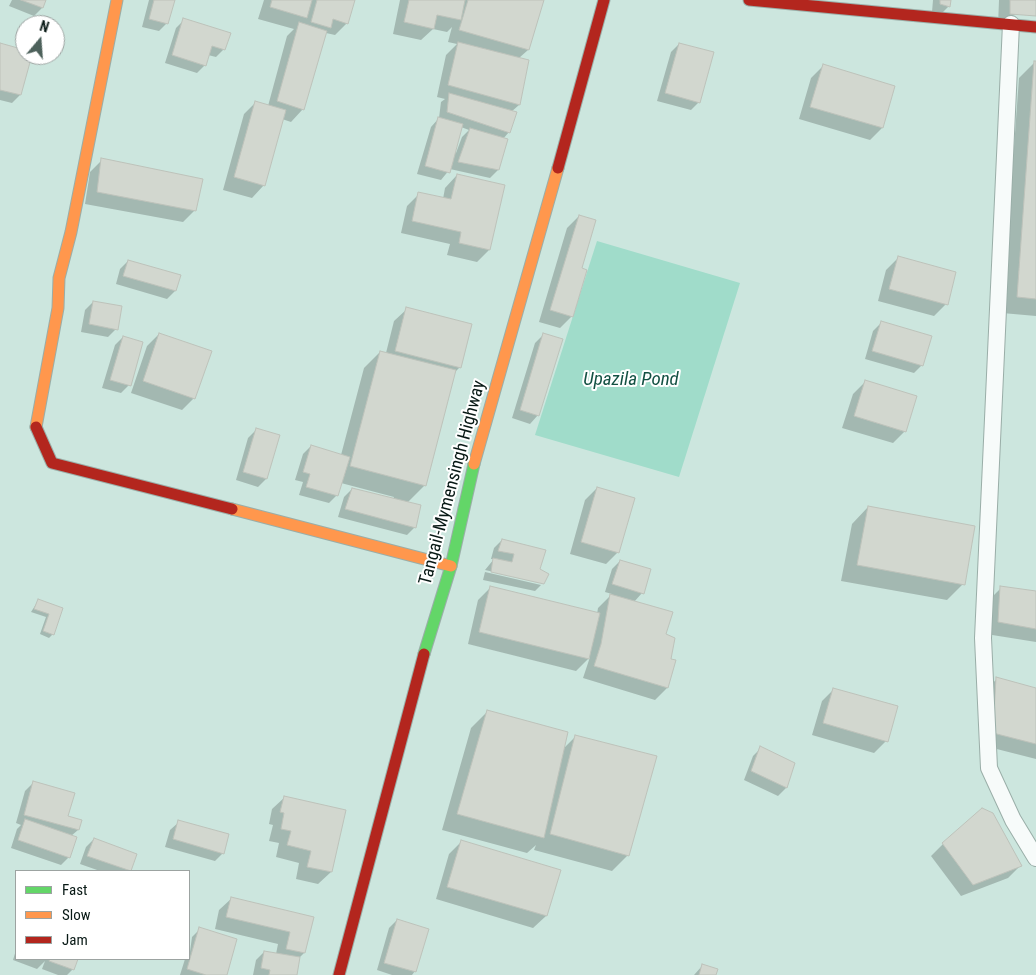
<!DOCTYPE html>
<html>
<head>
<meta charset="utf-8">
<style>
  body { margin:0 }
  #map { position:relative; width:1036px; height:975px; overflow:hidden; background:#cce6de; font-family:"Roboto Condensed",sans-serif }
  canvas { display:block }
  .legend { position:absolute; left:15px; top:870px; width:175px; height:90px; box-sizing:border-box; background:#fff; border:1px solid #9ca3a1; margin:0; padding:6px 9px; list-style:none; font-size:15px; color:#081915 }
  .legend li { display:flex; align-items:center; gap:10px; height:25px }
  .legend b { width:25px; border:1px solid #9ca3a1 }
  .north { position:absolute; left:15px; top:15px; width:50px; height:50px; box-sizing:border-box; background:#fff; border:1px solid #9ca3a1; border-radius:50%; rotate:18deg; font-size:14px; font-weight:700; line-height:20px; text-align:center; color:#081915 }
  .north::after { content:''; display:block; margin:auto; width:18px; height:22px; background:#4d615b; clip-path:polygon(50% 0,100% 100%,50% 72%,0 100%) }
</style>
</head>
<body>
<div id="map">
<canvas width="1036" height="975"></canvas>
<ul class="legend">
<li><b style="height:6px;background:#63d668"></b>Fast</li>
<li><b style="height:6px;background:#ff974d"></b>Slow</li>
<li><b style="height:6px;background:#b3261e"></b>Jam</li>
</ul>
<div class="north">N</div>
</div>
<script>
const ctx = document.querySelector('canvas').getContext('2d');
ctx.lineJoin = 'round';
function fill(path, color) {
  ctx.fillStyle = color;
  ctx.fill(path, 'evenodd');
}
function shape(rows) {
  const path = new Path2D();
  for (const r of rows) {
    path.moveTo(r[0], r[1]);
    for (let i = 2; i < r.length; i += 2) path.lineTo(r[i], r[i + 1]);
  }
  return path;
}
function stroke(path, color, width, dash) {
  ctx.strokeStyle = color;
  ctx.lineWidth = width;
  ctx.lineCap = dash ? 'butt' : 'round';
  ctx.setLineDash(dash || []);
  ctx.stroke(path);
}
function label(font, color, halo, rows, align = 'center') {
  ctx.font = font + ' "Roboto Condensed",sans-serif';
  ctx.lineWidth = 4;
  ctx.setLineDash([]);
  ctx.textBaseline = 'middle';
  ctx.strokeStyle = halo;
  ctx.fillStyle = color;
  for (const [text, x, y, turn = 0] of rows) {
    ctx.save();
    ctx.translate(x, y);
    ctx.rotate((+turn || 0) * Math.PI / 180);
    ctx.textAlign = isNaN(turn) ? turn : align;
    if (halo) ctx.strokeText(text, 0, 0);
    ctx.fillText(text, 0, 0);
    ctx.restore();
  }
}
fill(shape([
  [597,241,740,283,679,477,535,435]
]), '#a0dcca');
fill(shape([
  [12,0,45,0,42,8,34,16,9,6],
  [149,0,174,0,167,23,159,31,142,27],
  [264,0,353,0,347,23,335,35,326,33,303,109,291,122,282,119,264,185,252,198,223,190,244,114,256,102,268,106,287,36,294,29,258,19],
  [400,0,542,0,528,50,519,58,528,61,519,105,511,112,509,132,503,139,498,170,490,178,450,169,441,180,417,174,431,127,439,118,441,102,445,99,437,97,446,55,457,44,448,42,452,27,447,32,433,29,421,40,393,34],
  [461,127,469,130,462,137,456,153,454,152],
  [933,0,950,0,949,6,941,14,932,12],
  [999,0,1036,0,998,26],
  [184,20,224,49,216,57,208,55,205,65,197,73,165,63,176,28],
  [679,44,699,102,691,110,657,101,671,52],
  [0,45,25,52,25,55,31,55,20,95,12,103,0,100],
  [1035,62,1036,62,1036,316,1002,313,1019,78],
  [823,66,882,128,870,140,799,119,811,78],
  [102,160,195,210,183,222,85,204,90,172],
  [457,175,489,250,477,262,447,255,450,244,401,233,407,206,419,194,443,199,445,188],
  [579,216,580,269,572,316,560,328,539,322,567,228],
  [898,258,946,304,934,316,878,301,886,270],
  [128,261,179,276,175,291,167,299,116,284,120,269],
  [93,302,116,329,108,337,81,332,85,310],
  [407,309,460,367,454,373,425,485,407,503,415,527,407,535,338,517,344,497,352,489,393,500,394,497,341,483,337,495,329,503,299,495,303,482,295,480,303,454,311,446,341,455,364,368,380,352,386,353,394,321],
  [881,323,922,365,914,373,865,359,873,331],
  [159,334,194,398,182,410,131,393,147,346],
  [544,334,538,415,530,424,512,418,535,343],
  [123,337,129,385,121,393,102,388,115,345],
  [865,382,905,431,893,443,842,428,853,394],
  [256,430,278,436,266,479,258,487,236,480,248,438],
  [597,488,618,552,606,564,570,554,585,500],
  [868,507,963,584,947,600,841,581,852,524],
  [502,540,539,570,541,582,485,570,494,559,491,559,494,548],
  [620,561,642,593,634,602,664,635,667,688,655,700,583,678,590,657,576,671,468,644,478,600,491,587,597,614,598,608,612,594,605,592,612,569],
  [485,572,541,585,535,591,483,580],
  [1001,588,1036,592,1036,642,986,634,989,600],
  [38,601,62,609,53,634,49,638,40,634,46,617,31,612],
  [997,679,1036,689,1036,759,981,745,984,691],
  [834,689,886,741,874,753,812,735,822,701],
  [488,711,563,749,576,736,628,855,612,871,534,850,536,845,527,853,442,830,471,728],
  [761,748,793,763,786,788,778,796,744,780,753,756],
  [33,783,67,817,81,821,78,830,71,836,69,857,61,865,11,848,17,829,21,825,16,823,25,791],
  [285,797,331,872,318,884,296,879,299,863,276,857,279,843,269,841,273,825,269,824,272,809],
  [179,822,223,853,215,861,165,847,170,830],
  [94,839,136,855,130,871,100,871,80,864,86,847],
  [462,841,559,871,546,916,533,928,436,899,449,854],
  [943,844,1021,865,1008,878,961,896,931,856],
  [232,898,312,918,304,953,299,958,296,975,253,975,256,960,264,952,276,954,278,944,215,929,219,910],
  [397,920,415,971,412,975,392,975,377,970,389,928],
  [200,929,225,975,180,975,185,959,189,959,192,937],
  [16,950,16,959,77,959,73,969,67,975,58,975,42,969,45,961,37,969,13,960],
  [702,966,715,975,694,975]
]), '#0003');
const building = shape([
  [21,0,46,0,43,8,21,0],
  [154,0,175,0,168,24,149,19,154,0],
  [272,0,312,0,307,18,270,7,272,0],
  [317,0,355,0,348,24,333,19,331,28,311,22,317,0],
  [409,0,465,0,461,20,437,15,434,29,404,22,409,0],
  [468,0,544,0,529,50,459,30,468,0],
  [940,0,951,0,950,7,940,4,940,0],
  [1010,0,1036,0,1036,16,1010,14,1010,0],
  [183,18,231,33,225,50,212,46,206,66,172,55,183,18],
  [299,22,327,31,304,110,277,101,299,22],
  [458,42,529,60,520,105,448,85,458,42],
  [0,43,25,50,25,55,32,55,21,95,0,90,0,43],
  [679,43,714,52,700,103,665,93,679,43],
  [1034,61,1036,61,1036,299,1017,297,1034,61],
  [823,64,895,86,883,128,810,107,823,64],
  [449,93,517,112,510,133,447,112,449,93],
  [255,101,286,110,265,186,234,177,255,101],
  [438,117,463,124,450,173,425,166,438,117],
  [470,128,508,139,499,170,458,162,470,128],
  [101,158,203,179,196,211,97,192,101,158],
  [457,174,505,185,490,250,459,243,461,232,412,221,418,192,451,199,457,174],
  [579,215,596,220,582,268,587,270,573,317,550,310,579,215],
  [898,256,956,272,948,305,889,289,898,256],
  [128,260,181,275,176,291,123,276,128,260],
  [93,301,122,306,118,330,89,324,93,301],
  [406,307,472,324,461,368,395,351,406,307],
  [881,321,932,336,923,366,872,351,881,321],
  [159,333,212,351,195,399,143,381,159,333],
  [543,333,563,339,539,416,520,410,543,333],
  [123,336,143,342,131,386,110,380,123,336],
  [380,351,456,370,426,486,350,466,380,351],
  [865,380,917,396,906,432,854,416,865,380],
  [256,428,280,435,267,479,243,472,256,428],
  [311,445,350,457,338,496,306,487,310,474,303,472,311,445],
  [597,487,635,498,619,553,581,542,597,487],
  [352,488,421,505,416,528,345,509,352,488],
  [868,506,975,526,965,585,857,565,868,506],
  [502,539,546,550,540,569,549,574,544,584,491,572,493,558,512,562,514,554,498,551,502,539],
  [620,560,651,569,644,594,612,584,620,560],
  [490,586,600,613,589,659,479,632,490,586],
  [1000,586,1036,591,1036,629,998,622,1000,586],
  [610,594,673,612,666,634,675,638,671,659,676,660,668,688,594,666,601,644,610,594],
  [38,599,63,608,54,635,43,631,49,614,34,609,38,599],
  [996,677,1036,688,1036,744,993,733,996,677],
  [833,688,898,706,888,742,823,723,833,688],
  [487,710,568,732,544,838,457,814,487,710],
  [575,735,657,756,629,856,550,834,575,735],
  [760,746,795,763,787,788,751,771,760,746],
  [33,781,75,793,68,816,82,820,79,830,24,815,33,781],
  [284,796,346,810,332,872,307,867,311,851,287,845,291,831,281,829,284,813,280,812,284,796],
  [982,808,993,813,1022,866,973,885,942,843,982,808],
  [25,819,77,837,70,858,18,840,25,819],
  [178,820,229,834,224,854,173,839,178,820],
  [94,838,137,854,131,871,87,856,94,838],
  [461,840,561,870,547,916,447,887,461,840],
  [231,897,314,917,305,953,286,949,290,932,226,917,231,897],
  [397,919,429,929,416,972,384,963,397,919],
  [199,927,237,939,227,975,206,975,187,969,199,927],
  [264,951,300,957,297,975,269,975,270,970,261,968,264,951],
  [50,959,78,959,74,970,49,961,50,959],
  [702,964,718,969,716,975,699,975,702,964]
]);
fill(building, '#d2d7cf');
stroke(building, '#bdc2ba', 1);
const street = shape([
  [1011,24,983,638,989,768,1013,820,1036,858]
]);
const fast = shape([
  [424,654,451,566,474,464]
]);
const slow = shape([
  [36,427,58,308,59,278,71,232,117,0],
  [474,464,558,168],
  [232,509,451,566]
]);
const jam = shape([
  [749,0,1036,27],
  [558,168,604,0],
  [36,427,52,463,232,509],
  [339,975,424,654]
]);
stroke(street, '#9aaea8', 18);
stroke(fast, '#9aaea8', 13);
stroke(slow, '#9aaea8', 13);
stroke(jam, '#9aaea8', 13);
stroke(street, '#f7fbfa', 16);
stroke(fast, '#63d668', 11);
stroke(slow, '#ff974d', 11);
stroke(jam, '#b3261e', 11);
label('18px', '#081915', '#fff', [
  ["Tangail-Mymensingh Highway",453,483,-75]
]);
label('italic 19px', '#135143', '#fff', [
  ["Upazila Pond",631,380]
]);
</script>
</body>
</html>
